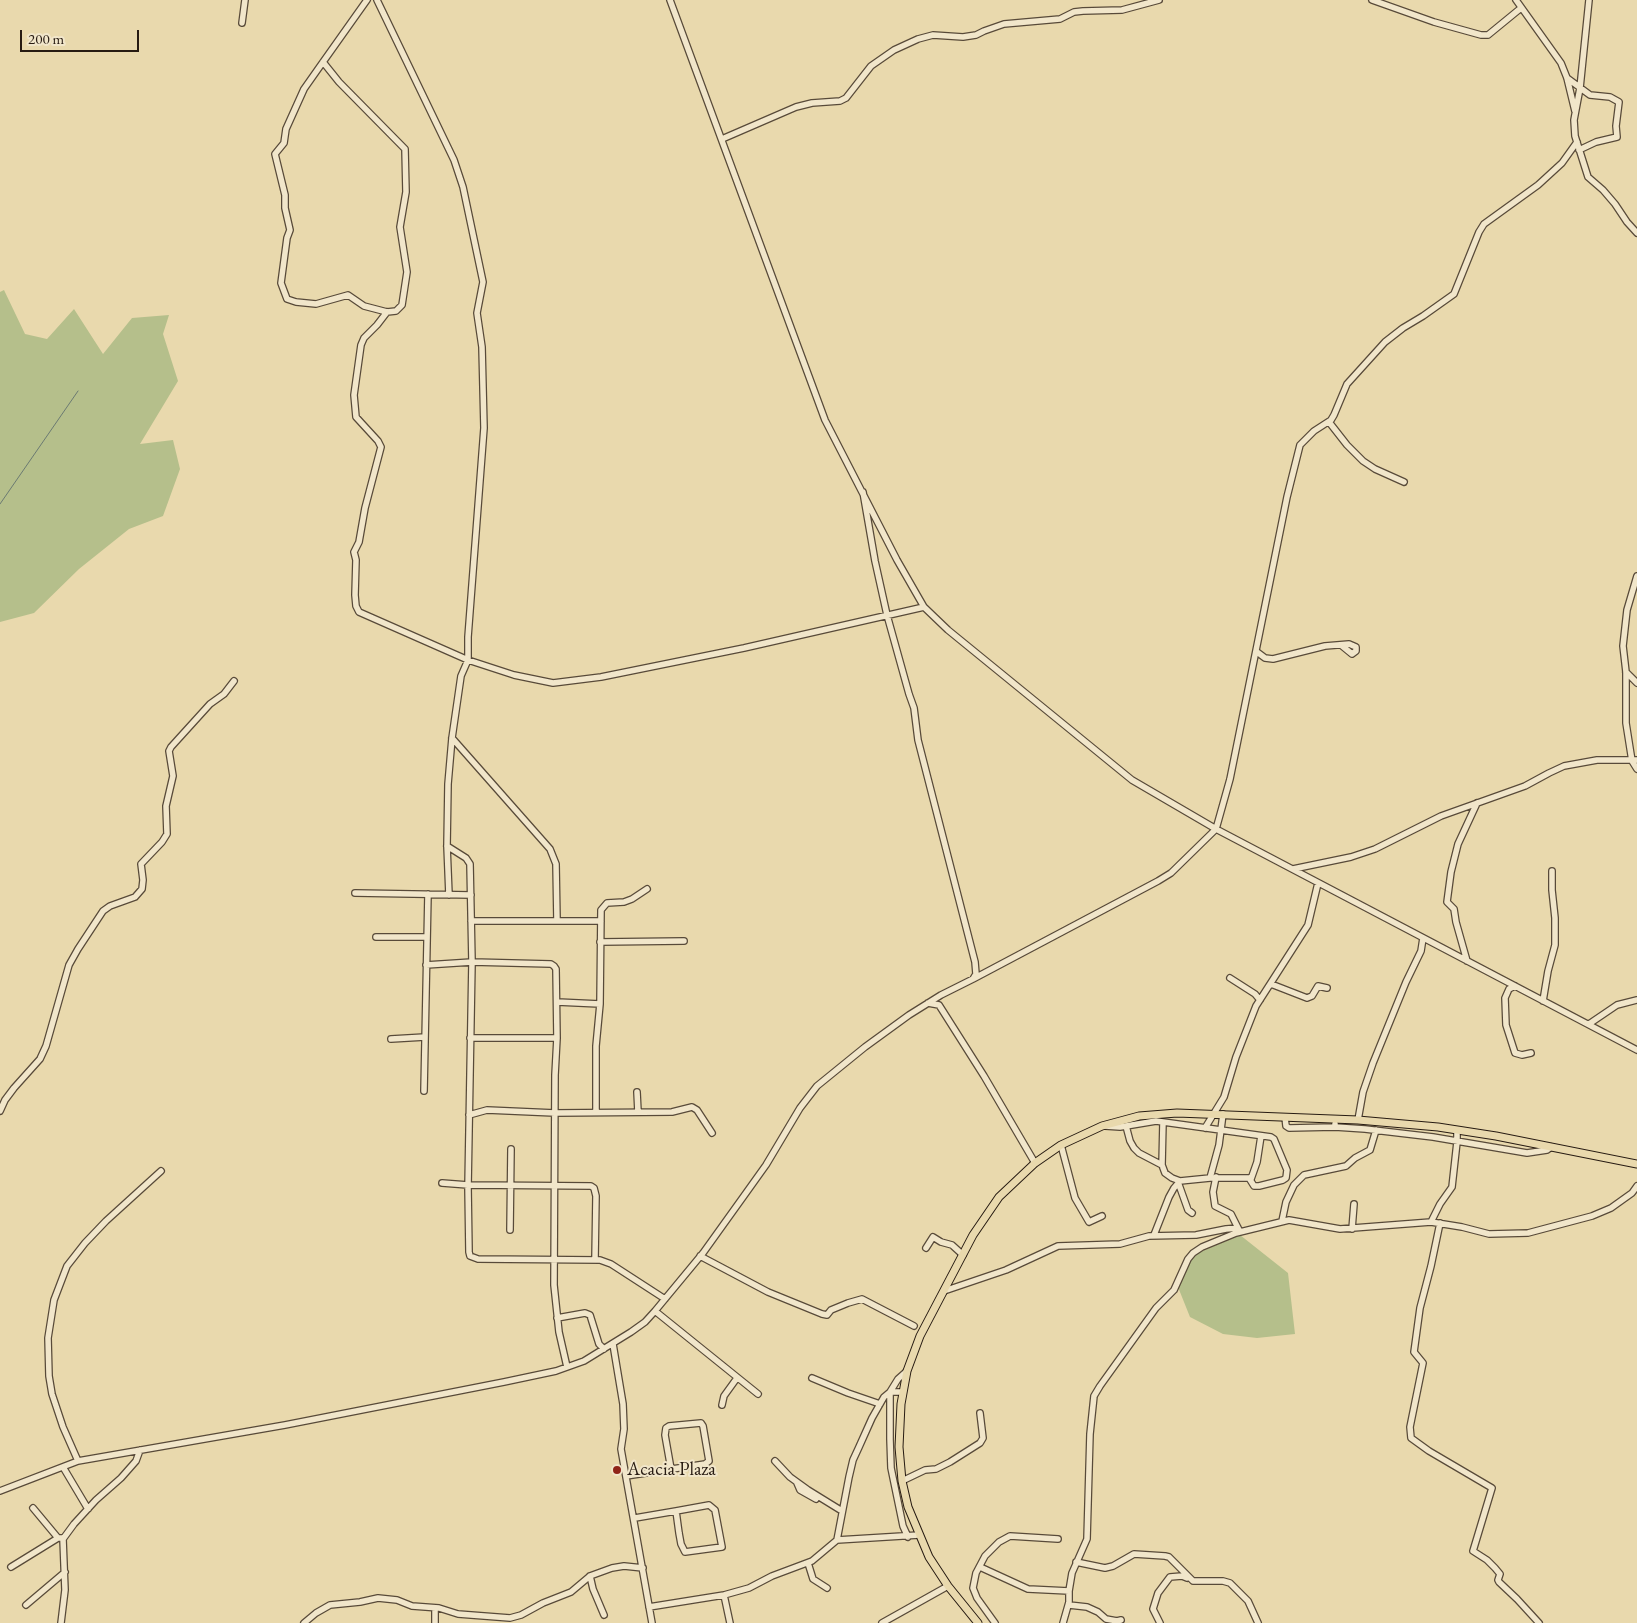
<!DOCTYPE html>
<html>
<head>
<meta charset="utf-8">
<style>
  body { margin:0 }
  #map { position:relative; width:1637px; height:1623px; overflow:hidden; background:#e9d9ad; font-family:"EB Garamond",serif }
  canvas { display:block }
  .scale { position:absolute; left:20px; top:30px; width:119px; height:22px; box-sizing:border-box; border:2px solid #271b12; border-top:0; padding-left:6px; font-size:15px; line-height:18px; white-space:nowrap; color:#271b12; -webkit-text-stroke:4px #f1e6ca; paint-order:stroke }
</style>
</head>
<body>
<div id="map">
<canvas width="1637" height="1623"></canvas>
<div class="scale">200 m</div>
</div>
<script>
const ctx = document.querySelector('canvas').getContext('2d');
ctx.lineJoin = 'round';
function fill(path, color) {
  ctx.fillStyle = color;
  ctx.fill(path, 'evenodd');
}
function shape(rows) {
  const path = new Path2D();
  for (const r of rows) {
    path.moveTo(r[0], r[1]);
    for (let i = 2; i < r.length; i += 2) path.lineTo(r[i], r[i + 1]);
  }
  return path;
}
function stroke(path, color, width, dash) {
  ctx.strokeStyle = color;
  ctx.lineWidth = width;
  ctx.lineCap = dash ? 'butt' : 'round';
  ctx.setLineDash(dash || []);
  ctx.stroke(path);
}
function label(font, color, halo, rows, align = 'center') {
  ctx.font = font + ' "EB Garamond",serif';
  ctx.lineWidth = 4;
  ctx.setLineDash([]);
  ctx.textBaseline = 'middle';
  ctx.strokeStyle = halo;
  ctx.fillStyle = color;
  for (const [text, x, y, turn = 0] of rows) {
    ctx.save();
    ctx.translate(x, y);
    ctx.rotate((+turn || 0) * Math.PI / 180);
    ctx.textAlign = isNaN(turn) ? turn : align;
    if (halo) ctx.strokeText(text, 0, 0);
    ctx.fillText(text, 0, 0);
    ctx.restore();
  }
}
fill(shape([
  [4,290,25,334,47,339,74,309,103,354,132,318,169,315,163,334,178,381,140,444,173,440,180,469,163,516,129,529,79,569,34,613,0,622,0,292],
  [1240,1235,1288,1273,1295,1334,1257,1338,1223,1334,1190,1317,1178,1287,1193,1255]
]), '#b5bf8b');
stroke(shape([
  [0,504,78,391]
]), '#6b7a72', 1);
const minor = shape([
  [377,0,454,160,463,187,483,282,477,313,482,347,484,428,468,637,468,660,461,676,452,738,448,784,447,846,449,895],
  [670,0,825,420,897,560,924,607,948,630,1132,780,1216,829,1637,1050],
  [1372,0,1434,22,1481,35,1488,35,1521,8],
  [1516,0,1561,63,1567,78,1575,111],
  [1589,0,1580,88,1574,120,1575,136,1588,177,1603,190,1615,204,1627,222,1637,233],
  [242,23,245,0],
  [323,62,339,82,405,149,406,192,400,227,407,272,402,305,396,311,387,312,364,306,348,295,316,304,296,302,287,299,281,283,287,238,290,230,285,208,285,195,275,154,284,143,286,129,304,89,323,62],
  [323,62,367,0],
  [1567,78,1590,95,1610,97,1619,102,1616,126,1617,137,1596,142,1579,150],
  [722,139,796,107,812,103,840,101,846,98,871,66,894,50,918,39,933,35,963,37,976,35,984,31,1004,24,1060,19,1074,12,1083,11,1122,10,1159,0],
  [387,312,377,325,364,338,361,345,354,395,356,417,378,441,381,447,365,508,359,542,354,552,356,560,355,595,356,606,359,612,468,660,514,675,553,683,601,677,744,648,924,607],
  [1329,422,1347,445,1363,461,1375,469,1404,482],
  [1637,576,1627,610,1623,646,1626,672,1626,723,1632,761,1637,769],
  [1257,652,1265,658,1273,659,1325,646,1349,644,1356,647,1356,651,1352,654,1341,645],
  [1626,672,1637,683],
  [452,738,550,849,556,864,557,921],
  [447,846,466,858,470,864,472,962,468,1187,469,1252,470,1256,478,1259,600,1260,611,1264,665,1299],
  [1293,869,1351,857,1375,849,1441,816,1525,786,1549,773,1564,766,1597,760,1637,760],
  [355,893,471,895],
  [471,921,601,921],
  [376,937,427,937],
  [600,942,684,941],
  [1467,961,1456,922,1454,909,1447,902,1451,872,1458,844,1477,803],
  [426,965,472,962,551,964,554,966,556,969,557,1038,555,1075,554,1285,559,1332,567,1367],
  [1230,978,1255,994,1260,1000],
  [973,979,1158,881,1171,873,1216,829,1230,779,1287,497,1300,445,1314,431,1331,420,1334,415,1347,384,1385,342,1403,328,1423,316,1454,294,1479,232,1484,224,1538,185,1562,163,1577,142],
  [1271,984,1307,998,1312,996,1318,986,1327,988],
  [1515,986,1509,989,1505,998,1506,1025,1515,1053,1522,1055,1531,1053],
  [1543,1001,1548,971,1555,945,1555,918,1552,890,1552,871],
  [557,1002,600,1004],
  [928,1003,939,1005,984,1076,1035,1163],
  [1589,1024,1617,1005,1637,1000],
  [470,1038,557,1038],
  [391,1039,425,1037],
  [424,1091,428,894],
  [637,1092,638,1112],
  [0,1111,5,1100,14,1088,40,1059,46,1046,69,965,78,949,103,911,110,906,135,897,142,889,143,880,141,864,162,842,167,834,166,806,173,776,169,751,171,747,210,704,224,694,234,681],
  [596,1112,596,1046,600,1004,601,910,607,903,624,902,632,899,647,889],
  [469,1115,487,1110,555,1113,672,1112,692,1107,697,1110,712,1133],
  [1285,1117,1286,1126,1289,1128,1335,1127,1335,1124],
  [1358,1120,1363,1092,1373,1063,1406,982,1421,951,1423,938],
  [1163,1122,1162,1165,1165,1173,1172,1178,1180,1181],
  [1105,1126,1120,1127,1156,1121,1271,1137,1274,1139,1287,1170,1286,1178,1283,1180,1259,1186,1254,1186,1249,1178,1210,1178,1180,1181,1174,1188,1169,1197,1154,1235],
  [1126,1126,1130,1141,1134,1148,1139,1153,1162,1165],
  [1335,1127,1365,1129,1433,1137,1527,1153,1547,1150,1551,1147],
  [1205,1128,1224,1097,1236,1057,1256,1006,1308,925,1318,883],
  [1061,1145,1075,1198,1089,1222,1102,1216],
  [1216,1177,1213,1192,1215,1206,1231,1214,1239,1230],
  [1210,1178,1219,1145,1223,1114],
  [1251,1179,1257,1162,1261,1136],
  [1178,1182,1188,1210,1192,1213],
  [442,1183,468,1185,591,1186,594,1188,596,1196,595,1259],
  [1282,1221,1286,1202,1294,1185,1304,1175,1346,1166,1355,1158,1370,1150,1376,1130],
  [1431,1222,1440,1204,1452,1187,1457,1142,1457,1130],
  [1440,1223,1431,1266,1420,1308,1414,1352,1423,1363,1410,1427,1411,1438,1429,1451,1492,1488,1473,1551,1487,1560,1495,1568,1500,1574,1498,1580,1499,1582,1517,1599,1539,1623],
  [1352,1229,1354,1204],
  [510,1230,511,1149],
  [926,1248,933,1237,941,1242,952,1245,963,1255],
  [700,1256,768,1292,822,1314,827,1315,831,1310,848,1303,862,1299,914,1326],
  [944,1291,1006,1270,1058,1246,1120,1244,1149,1236,1196,1235,1226,1229,1238,1228],
  [655,1311,758,1394],
  [557,1318,585,1313,590,1315,599,1344,604,1349],
  [613,1344,623,1404,624,1429,621,1449,652,1623],
  [907,1371,898,1379,890,1392,890,1439,891,1468,903,1526,908,1537],
  [812,1378,848,1393,880,1404],
  [722,1405,724,1396,737,1378],
  [78,1461,63,1427,52,1394,49,1376,48,1338,54,1300,67,1266,85,1243,106,1221,161,1171],
  [775,1461,790,1477,808,1490,842,1511],
  [63,1467,88,1509],
  [626,1476,705,1464,709,1461,703,1426,701,1423,669,1426,666,1428,665,1435,671,1469],
  [902,1481,925,1470,936,1469,950,1462,980,1443,983,1438,980,1413],
  [797,1483,800,1490,816,1499],
  [0,1491,78,1461,285,1425,504,1382,556,1371,584,1361,631,1332,645,1322,655,1311,703,1253,746,1193,766,1165,800,1108,817,1086,865,1047,909,1015,941,995,973,979,976,974,975,962,918,740,914,708,909,694,887,615,875,561,863,492],
  [33,1508,58,1538,62,1538],
  [635,1518,676,1511,709,1505,715,1510,722,1547,685,1552,681,1544,679,1533,676,1511],
  [837,1540,849,1477,853,1460,859,1447,872,1418,884,1397,890,1392,902,1392],
  [1076,1562,1105,1568,1113,1566,1134,1554,1165,1556,1169,1557,1193,1581,1223,1581,1230,1583,1248,1601,1258,1623],
  [808,1563,813,1579,827,1588],
  [11,1567,58,1538],
  [980,1567,1028,1589,1069,1591],
  [590,1576,593,1589,604,1615],
  [724,1595,730,1623],
  [26,1605,65,1572],
  [1069,1605,1087,1607,1098,1612,1106,1619,1117,1621,1121,1620],
  [649,1607,724,1595,749,1588,772,1576,812,1561,837,1540,919,1535],
  [435,1608,435,1623],
  [61,1623,65,1590,63,1539,74,1524,96,1500,121,1478,136,1461,140,1450],
  [304,1623,316,1613,330,1605,360,1602,378,1598,397,1600,412,1606,439,1608,458,1614,510,1618,521,1615,543,1603,571,1592,590,1576,612,1568,624,1566,643,1568],
  [882,1623,948,1586],
  [995,1623,977,1598,973,1588,976,1573,985,1556,999,1542,1010,1536,1058,1539],
  [1063,1623,1069,1602,1069,1591,1072,1573,1087,1539,1090,1434,1094,1396,1100,1386,1156,1308,1174,1290,1188,1259,1193,1253,1202,1247,1236,1233,1289,1220,1340,1229,1431,1222,1462,1227,1489,1234,1528,1233,1592,1216,1611,1208,1632,1193,1637,1186],
  [1160,1623,1153,1609,1158,1593,1170,1577,1182,1576,1187,1578]
]);
const major = shape([
  [978,1623,948,1586,929,1557,908,1507,902,1481,899,1447,901,1404,907,1371,920,1336,973,1235,999,1197,1035,1163,1061,1145,1102,1126,1139,1116,1177,1113,1358,1120,1438,1127,1496,1136,1637,1164]
]);
stroke(minor, '#584a39', 8);
stroke(major, '#271b12', 9);
stroke(minor, '#f1e6ca', 5.5);
stroke(major, '#e9d9ad', 7);
for (const [x, y, r, color] of [
  [617,1470,5,"#8f2418"]
]) {
  const dot = new Path2D();
  dot.arc(x, y, r, 0, 2 * Math.PI);
  ctx.fillStyle = color;
  ctx.fill(dot);
  stroke(dot, '#f1e6ca', 2);
}
label('19px', '#271b12', '#f1e6ca', [
  ["Acacia Plaza",627,1470]
], 'left');
</script>
</body>
</html>
